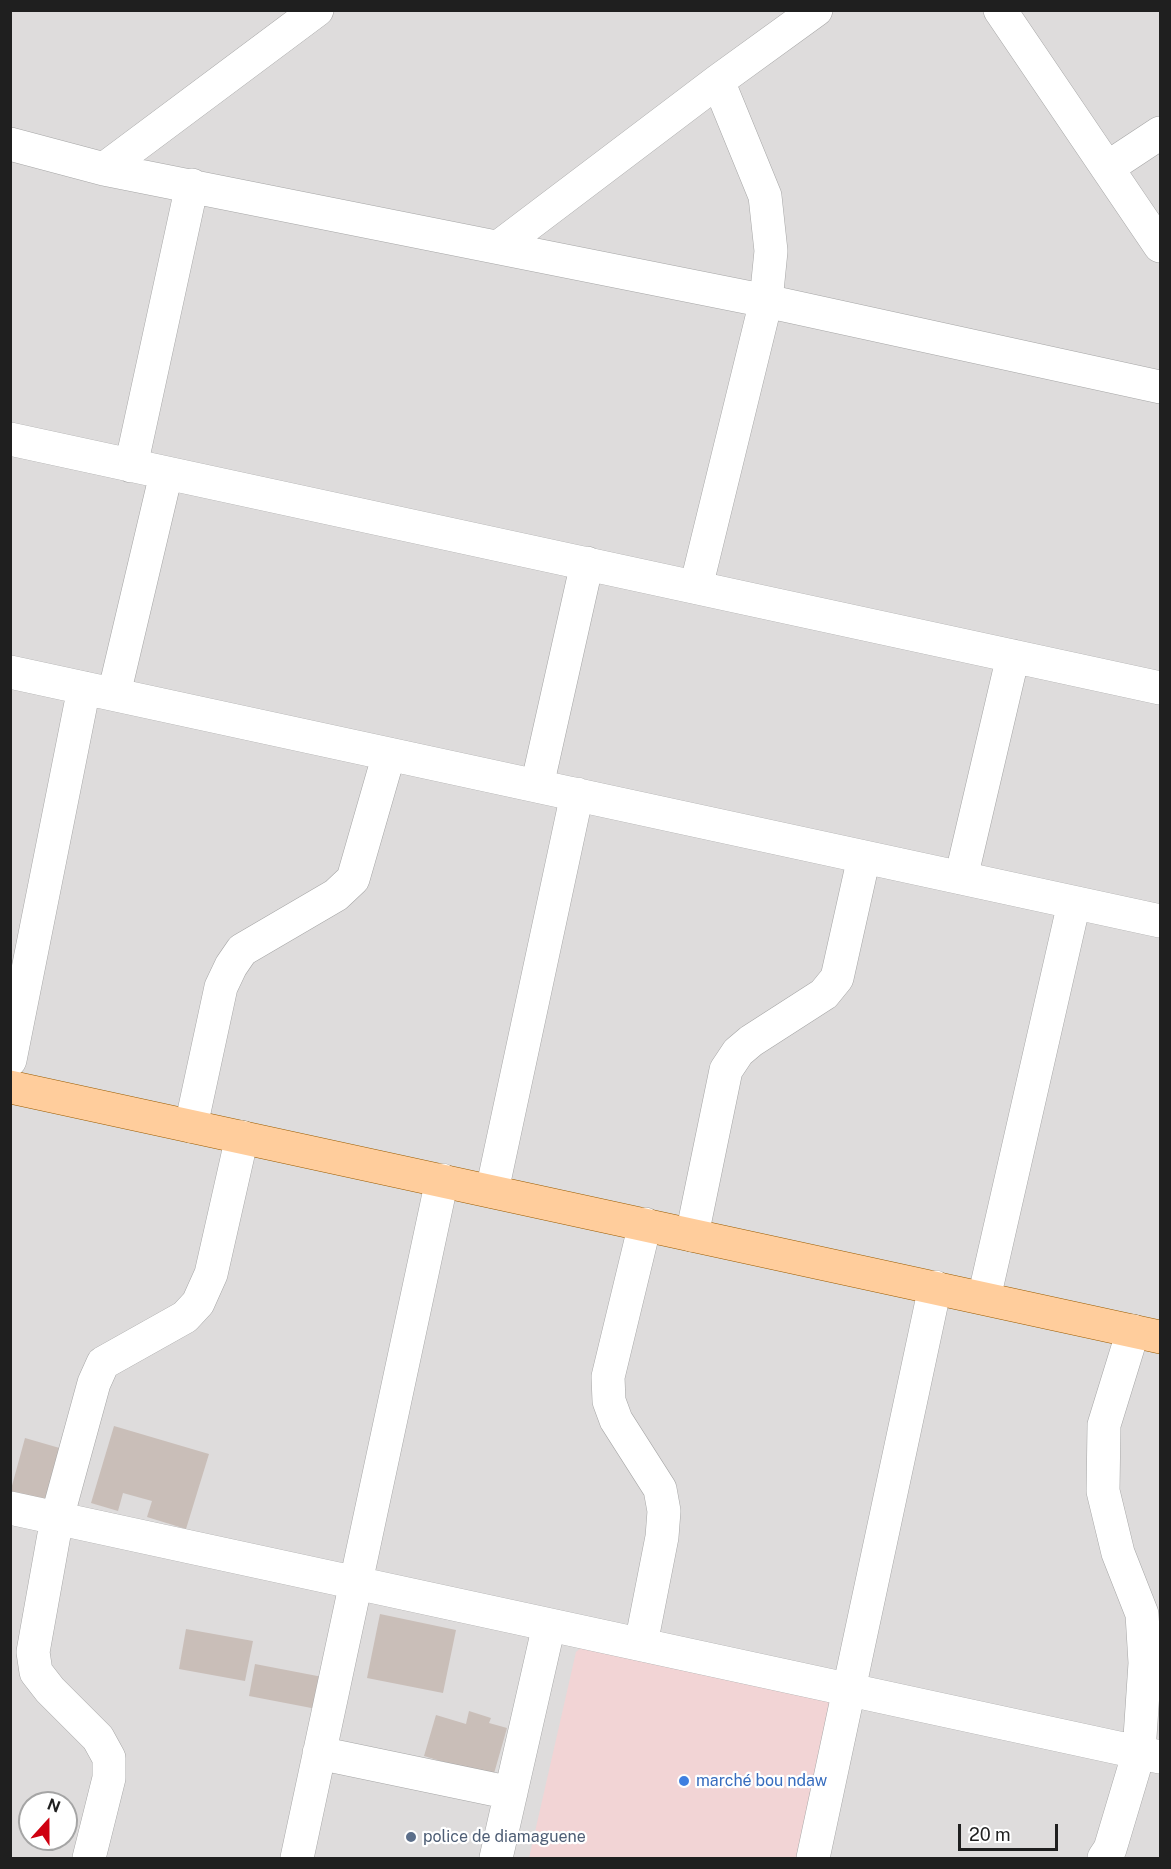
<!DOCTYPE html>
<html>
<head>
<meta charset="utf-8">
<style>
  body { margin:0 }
  #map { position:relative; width:1171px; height:1869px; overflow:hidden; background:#f1ece5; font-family:"Public Sans",sans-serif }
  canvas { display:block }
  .frame { position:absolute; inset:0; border:12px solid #1f1f1f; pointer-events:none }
  .north { position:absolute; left:18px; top:1791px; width:60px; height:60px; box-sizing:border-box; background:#fff; border:2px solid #a5a5a5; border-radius:50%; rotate:21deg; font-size:16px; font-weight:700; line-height:24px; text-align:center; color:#1f1f1f }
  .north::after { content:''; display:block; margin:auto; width:21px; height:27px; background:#cf0010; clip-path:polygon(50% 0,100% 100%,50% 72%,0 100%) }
  .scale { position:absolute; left:958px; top:1824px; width:100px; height:27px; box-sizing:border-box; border:3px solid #1f1f1f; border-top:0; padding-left:8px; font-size:18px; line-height:21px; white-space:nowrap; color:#1f1f1f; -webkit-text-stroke:4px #fff; paint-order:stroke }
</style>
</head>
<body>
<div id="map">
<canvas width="1171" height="1869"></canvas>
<div class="frame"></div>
<div class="north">N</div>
<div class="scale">20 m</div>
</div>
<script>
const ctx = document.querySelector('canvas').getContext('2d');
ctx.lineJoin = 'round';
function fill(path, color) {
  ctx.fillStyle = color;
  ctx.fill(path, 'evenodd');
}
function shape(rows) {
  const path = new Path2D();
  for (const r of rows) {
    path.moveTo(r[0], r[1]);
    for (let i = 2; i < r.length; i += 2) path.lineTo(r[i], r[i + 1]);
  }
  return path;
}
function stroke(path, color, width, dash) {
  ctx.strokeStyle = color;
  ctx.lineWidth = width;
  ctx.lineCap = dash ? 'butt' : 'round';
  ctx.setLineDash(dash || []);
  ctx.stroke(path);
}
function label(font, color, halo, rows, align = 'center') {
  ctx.font = font + ' "Public Sans",sans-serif';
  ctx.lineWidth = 4.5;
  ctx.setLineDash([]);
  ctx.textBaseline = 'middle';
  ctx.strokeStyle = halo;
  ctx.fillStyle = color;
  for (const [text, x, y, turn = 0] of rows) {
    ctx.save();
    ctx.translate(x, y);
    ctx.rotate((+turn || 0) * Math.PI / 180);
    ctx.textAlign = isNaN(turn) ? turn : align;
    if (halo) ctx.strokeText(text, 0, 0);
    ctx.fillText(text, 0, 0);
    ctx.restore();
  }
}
fill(shape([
  [11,11,1160,11,1160,1858,11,1858],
  [30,1803,66,1803,66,1839,30,1839]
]), '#dedcdc');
fill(shape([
  [583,1646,837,1704,805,1858,529,1858,576,1652]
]), '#f2d4d5');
fill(shape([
  [114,1426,209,1454,186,1529,147,1517,152,1501,123,1493,118,1511,91,1503],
  [25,1438,63,1449,47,1504,10,1493],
  [380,1614,456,1630,443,1693,367,1678],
  [186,1629,253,1641,245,1681,179,1669],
  [255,1664,333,1679,327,1711,249,1696],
  [469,1711,491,1718,489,1723,507,1728,493,1777,424,1756,436,1715,466,1724]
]), '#c9beb8');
const minor = shape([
  [1000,10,1160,246],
  [10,144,104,169,766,301,1160,387],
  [1107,168,1160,133],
  [104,169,317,10],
  [500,246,718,81,816,10],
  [10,439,1160,688],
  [131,466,192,185],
  [696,587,766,301,771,251,765,196,718,81],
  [10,672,1160,921],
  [114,694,166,474],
  [537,786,587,563],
  [961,878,1013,656],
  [10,1060,84,688],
  [191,1126,221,987,231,966,242,950,336,895,353,879,389,754],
  [492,1191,577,794],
  [692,1235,726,1070,738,1052,751,1041,824,994,837,978,864,857],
  [984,1298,1074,903],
  [10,1508,1160,1757],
  [641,1644,662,1537,664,1511,660,1489,616,1420,609,1401,608,1377,645,1224],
  [319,1753,511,1793],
  [89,1858,109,1778,109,1758,98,1738,50,1690,36,1672,33,1652,57,1518,94,1383,103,1363,185,1317,198,1303,211,1274,242,1137],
  [297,1858,442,1180],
  [496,1858,549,1625],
  [813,1858,935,1287],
  [1104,1858,1110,1849,1139,1752,1145,1663,1142,1614,1118,1553,1103,1491,1104,1425,1133,1331]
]);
const major = shape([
  [10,1087,1160,1337]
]);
stroke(minor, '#a6a6a6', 34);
stroke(major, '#9b5c00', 34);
stroke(minor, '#fff', 33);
stroke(major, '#ffcd9c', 33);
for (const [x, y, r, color] of [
  [684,1781,6,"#3f7fe0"],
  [411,1837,6,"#5c6f8a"]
]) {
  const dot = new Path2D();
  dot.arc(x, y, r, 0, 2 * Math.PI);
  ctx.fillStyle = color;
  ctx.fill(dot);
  stroke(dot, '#fff', 2);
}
label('16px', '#366cbe', '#fff', [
  ["marché bou ndaw",696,1781]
], 'left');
label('16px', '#4e5e75', '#fff', [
  ["police de diamaguene",423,1837]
], 'left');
</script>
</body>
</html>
